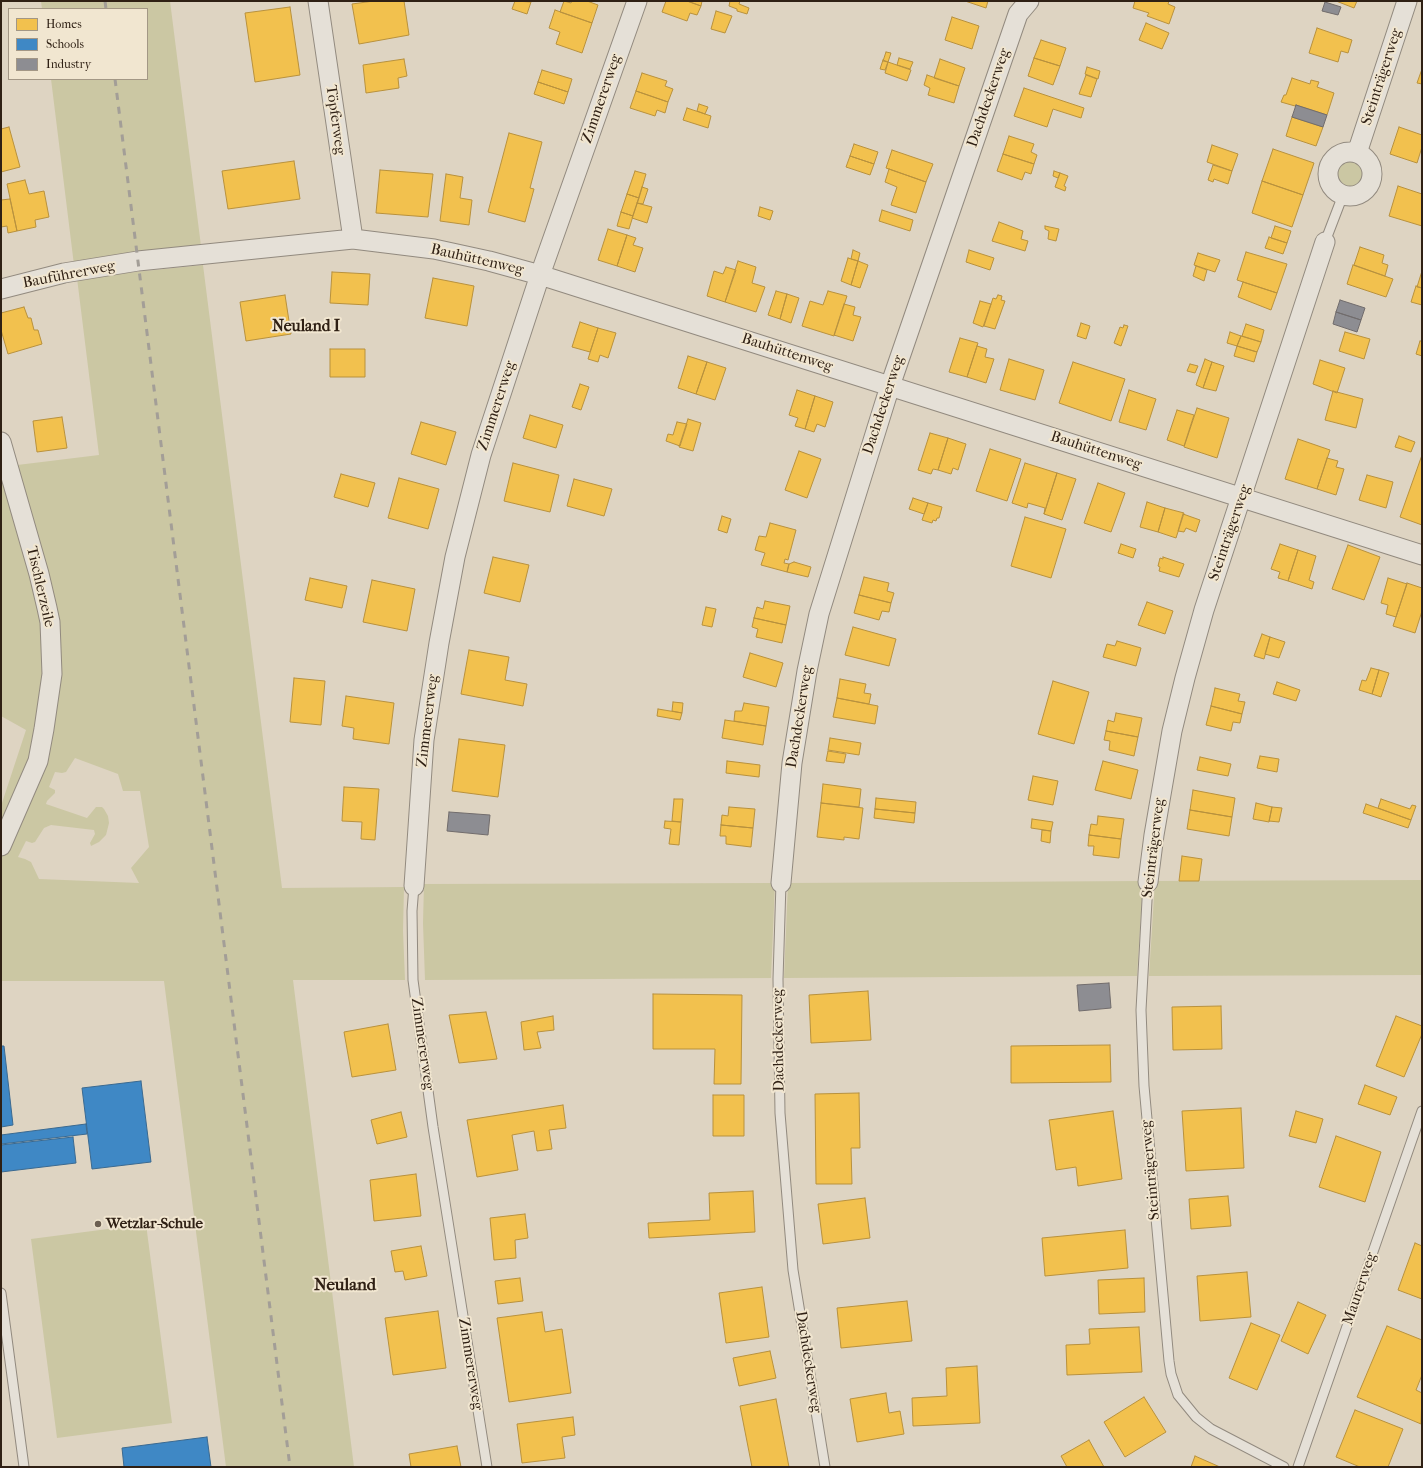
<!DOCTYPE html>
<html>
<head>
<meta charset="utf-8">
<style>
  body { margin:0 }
  #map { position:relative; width:1423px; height:1468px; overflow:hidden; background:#ded4c2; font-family:"IM FELL French Canon",serif }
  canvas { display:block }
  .frame { position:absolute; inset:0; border:2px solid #2f2014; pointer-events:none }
  .legend { position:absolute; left:8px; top:8px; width:140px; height:72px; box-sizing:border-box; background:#f1e6d0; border:1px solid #a39785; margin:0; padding:5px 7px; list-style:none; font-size:12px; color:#2f2014 }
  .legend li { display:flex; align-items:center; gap:8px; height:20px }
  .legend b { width:20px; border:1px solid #a39785 }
</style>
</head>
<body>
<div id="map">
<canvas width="1423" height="1468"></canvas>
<div class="frame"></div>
<ul class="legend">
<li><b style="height:11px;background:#f2c14e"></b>Homes</li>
<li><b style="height:11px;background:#3f88c5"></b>Schools</li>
<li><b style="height:11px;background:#8d8d92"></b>Industry</li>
</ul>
</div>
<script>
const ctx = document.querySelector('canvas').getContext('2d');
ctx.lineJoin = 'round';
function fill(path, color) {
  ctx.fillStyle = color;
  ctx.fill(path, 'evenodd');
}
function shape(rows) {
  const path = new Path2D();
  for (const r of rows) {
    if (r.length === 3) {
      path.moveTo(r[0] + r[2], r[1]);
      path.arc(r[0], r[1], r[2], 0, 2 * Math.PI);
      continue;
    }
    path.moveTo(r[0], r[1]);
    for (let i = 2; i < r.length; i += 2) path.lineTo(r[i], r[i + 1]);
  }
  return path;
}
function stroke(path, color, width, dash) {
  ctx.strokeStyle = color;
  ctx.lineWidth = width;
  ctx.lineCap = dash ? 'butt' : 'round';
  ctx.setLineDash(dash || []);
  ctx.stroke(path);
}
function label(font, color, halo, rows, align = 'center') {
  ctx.font = font + ' "IM FELL French Canon",serif';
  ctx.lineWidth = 4;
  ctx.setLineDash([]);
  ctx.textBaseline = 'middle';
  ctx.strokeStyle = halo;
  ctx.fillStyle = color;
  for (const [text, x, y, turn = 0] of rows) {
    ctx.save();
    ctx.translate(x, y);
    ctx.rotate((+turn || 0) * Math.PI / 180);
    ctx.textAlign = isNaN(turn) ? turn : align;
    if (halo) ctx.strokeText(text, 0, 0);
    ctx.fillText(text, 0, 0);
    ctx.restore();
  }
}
fill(shape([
  [41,1,170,1,201,246,74,265,51,79,147,79,147,9,42,9],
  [1350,173,15],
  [203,265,282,888,404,887,403,931,405,980,293,980,354,1467,226,1467,164,981,1,981,1,806,26,730,1,716,1,467,99,455,77,278],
  [75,758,118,774,123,791,140,791,149,847,131,868,139,883,39,879,31,862,25,859,18,857,26,841,32,843,35,842,44,828,51,825,94,830,95,834,90,843,91,846,99,842,106,835,109,823,108,816,104,809,102,807,96,807,87,818,46,804,47,801,55,793,55,790,49,787,55,772,62,773,66,772],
  [1422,880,1422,975,1149,976,1155,881],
  [1143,881,1137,976,784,978,788,883],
  [775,883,771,978,425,980,423,923,424,884],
  [146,1224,172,1423,57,1438,31,1239]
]), '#cbc7a3');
const homes = shape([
  [374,1,404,1,409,35,359,44,352,4,374,1],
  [515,1,531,2,527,14,512,9,515,1],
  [564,1,571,3,572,1,587,1,598,5,592,23,560,12,564,1],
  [666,1,687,1,701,6,697,15,690,13,687,21,662,12,666,1],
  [687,1,702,1,701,6,687,1],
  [730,1,740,1,739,4,749,8,747,14,737,11,737,9,729,6,730,1],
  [965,1,988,1,986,8,965,1],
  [1135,1,1169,1,1168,4,1175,7,1169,24,1147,16,1149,13,1133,8,1135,1],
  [1336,1,1357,1,1354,8,1336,1],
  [290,7,300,75,255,82,245,13,290,7],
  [555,10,592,23,582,53,556,44,560,32,549,28,555,10],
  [716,11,732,16,725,33,711,29,716,11],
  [952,17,979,26,972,49,945,40,952,17],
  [1146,23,1169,33,1162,49,1139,40,1146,23],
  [1317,28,1352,40,1348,53,1341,51,1338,62,1309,53,1317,28],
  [1041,40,1066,48,1060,66,1034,58,1041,40],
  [886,52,891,53,888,62,883,61,886,52],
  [899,58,913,62,910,69,897,65,899,58],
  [1034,58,1060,66,1053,85,1028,76,1034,58],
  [404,59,407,76,398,78,399,88,366,93,363,65,404,59],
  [940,59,965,68,959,86,934,78,940,59],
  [883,60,888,62,885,70,880,69,883,60],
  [888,62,911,70,907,81,885,73,888,62],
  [1087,67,1100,71,1098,79,1085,74,1087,67],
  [1422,69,1422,84,1417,83,1422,69],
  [542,70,572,79,568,92,538,82,542,70],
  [642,73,667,81,665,86,673,89,668,102,636,91,642,73],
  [927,75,959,86,954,103,928,95,930,88,924,85,927,75],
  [1086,75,1097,79,1091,97,1079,94,1086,75],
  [1292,78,1310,84,1311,80,1319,82,1317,87,1334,93,1327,115,1296,105,1295,106,1281,102,1284,95,1286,95,1292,78],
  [538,82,568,92,564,104,534,94,538,82],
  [1024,88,1084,108,1081,118,1053,109,1047,127,1014,116,1024,88],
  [636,91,668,102,665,113,657,110,655,116,630,108,636,91],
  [699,104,708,107,705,114,697,111,699,104],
  [687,108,711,116,708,128,683,120,687,108],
  [1292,117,1323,127,1316,146,1286,136,1292,117],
  [9,127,20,167,1,172,1,129,9,127],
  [1399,127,1422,135,1422,147,1417,163,1390,154,1399,127],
  [509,133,542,142,530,188,534,189,525,222,488,212,509,133],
  [1009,136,1034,144,1031,152,1037,155,1034,164,1003,154,1009,136],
  [854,144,878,152,874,164,850,156,854,144],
  [1212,145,1238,154,1232,171,1207,162,1212,145],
  [1273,149,1314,163,1303,195,1262,181,1273,149],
  [892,150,933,164,926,182,886,168,892,150],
  [1003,154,1034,164,1031,174,1025,172,1022,180,997,171,1003,154],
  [850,156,874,164,870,175,846,167,850,156],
  [294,161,300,199,228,209,222,171,294,161],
  [1213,165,1232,171,1228,184,1214,179,1213,182,1208,180,1213,165],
  [889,169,926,182,916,213,891,205,897,187,885,182,889,169],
  [380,170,433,174,428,217,376,213,380,170],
  [635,171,646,174,639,198,627,194,635,171],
  [1054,171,1060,173,1058,178,1053,176,1054,171],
  [1060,173,1068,176,1064,186,1066,187,1065,191,1055,187,1060,173],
  [446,174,463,177,460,198,472,200,469,225,440,221,446,174],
  [25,180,29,194,44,191,49,217,35,220,36,227,17,231,7,184,25,180],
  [1262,181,1303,195,1292,227,1252,213,1262,181],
  [1398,186,1422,194,1422,226,1389,216,1398,186],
  [642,187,648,189,643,204,637,203,642,187],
  [627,194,639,198,633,216,621,212,627,194],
  [10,199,17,231,8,233,7,226,1,227,1,200,10,199],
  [637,203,652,207,647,223,632,218,637,203],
  [760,207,773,211,770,220,758,216,760,207],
  [882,210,913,220,910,231,879,221,882,210],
  [621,212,633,216,629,229,617,226,621,212],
  [999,222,1023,231,1021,239,1028,241,1025,251,992,241,999,222],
  [1045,226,1059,229,1056,241,1048,239,1049,231,1045,229,1045,226],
  [1275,226,1291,231,1287,243,1271,238,1275,226],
  [608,229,627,235,617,266,598,260,608,229],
  [627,235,636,238,633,245,643,248,635,272,617,266,627,235],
  [1269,237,1287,243,1283,254,1265,248,1269,237],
  [1360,247,1384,255,1382,263,1388,265,1385,276,1354,265,1360,247],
  [853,250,860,253,858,261,851,259,853,250],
  [969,250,994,258,990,270,966,262,969,250],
  [1246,252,1287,264,1277,293,1237,280,1246,252],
  [1198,253,1220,260,1215,272,1194,265,1198,253],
  [848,258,858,261,851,285,841,281,848,258],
  [738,261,756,267,752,283,765,287,756,312,725,302,738,261],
  [858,261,868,265,860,288,851,285,858,261],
  [1353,265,1393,279,1386,297,1347,284,1353,265],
  [1196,266,1207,270,1204,281,1193,276,1196,266],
  [726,267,736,270,725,302,707,296,714,271,723,274,726,267],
  [1422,271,1422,288,1417,287,1422,271],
  [332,272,370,274,368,305,330,303,332,272],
  [433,278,474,286,467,326,425,318,433,278],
  [1243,282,1277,293,1271,310,1238,297,1243,282],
  [1416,286,1422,288,1422,305,1411,302,1416,286],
  [776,291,787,294,780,319,768,315,776,291],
  [828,291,847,296,834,336,802,326,810,301,823,305,828,291],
  [787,294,799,298,791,323,780,319,787,294],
  [285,295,291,334,246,341,240,302,285,295],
  [998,295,1002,296,1001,300,1005,301,995,329,984,326,993,298,996,299,998,295],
  [980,301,991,304,983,327,973,323,980,301],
  [844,304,855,307,853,315,861,317,853,341,834,335,844,304],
  [24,307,28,318,31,318,34,330,38,330,42,344,8,354,1,330,1,313,24,307],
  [580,322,598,328,590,352,572,347,580,322],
  [1081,323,1090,326,1086,339,1077,336,1081,323],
  [1246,324,1264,330,1261,342,1242,336,1246,324],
  [1124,325,1128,326,1121,346,1114,343,1120,327,1123,328,1124,325],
  [598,328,616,333,608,358,600,355,598,362,588,359,598,328],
  [1230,332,1241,336,1237,346,1227,343,1230,332],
  [1345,332,1370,339,1364,359,1339,351,1345,332],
  [1241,336,1261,342,1257,352,1237,346,1241,336],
  [960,338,978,343,967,377,949,372,960,338],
  [1420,341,1422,341,1422,356,1416,354,1420,341],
  [977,346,987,349,985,357,994,359,986,383,967,377,977,346],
  [1237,346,1257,352,1254,362,1234,356,1237,346],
  [330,349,365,349,365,377,330,377,330,349],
  [688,356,707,362,696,394,678,388,688,356],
  [1009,359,1044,370,1035,400,1000,390,1009,359],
  [1205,359,1212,362,1203,388,1196,385,1205,359],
  [1320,360,1345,368,1337,393,1313,384,1320,360],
  [707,362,726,368,715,400,696,394,707,362],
  [1073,362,1125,379,1111,421,1059,403,1073,362],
  [1212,362,1224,366,1216,391,1203,388,1212,362],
  [1190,364,1198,366,1195,373,1187,371,1190,364],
  [580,384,589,387,581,410,572,407,580,384],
  [797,390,815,396,805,429,795,426,798,418,789,415,797,390],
  [1129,390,1156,399,1146,430,1119,422,1129,390],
  [1333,391,1363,399,1356,428,1325,420,1333,391],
  [815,396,833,402,825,427,817,424,814,432,805,429,815,396],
  [1197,408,1229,418,1217,458,1184,447,1197,408],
  [1177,410,1194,415,1184,446,1167,440,1177,410],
  [530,415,563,425,556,448,523,438,530,415],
  [62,417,67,448,37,452,33,421,62,417],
  [688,419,701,423,693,451,679,447,688,419],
  [421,422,456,432,446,465,411,454,421,422],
  [677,422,687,424,680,446,666,441,668,434,673,435,677,422],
  [930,433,948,438,938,470,933,469,931,474,918,470,930,433],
  [1399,436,1415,442,1411,452,1395,447,1399,436],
  [948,438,966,444,958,470,953,468,951,474,938,470,948,438],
  [1298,439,1330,450,1317,489,1285,479,1298,439],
  [990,449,1021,459,1007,501,976,491,990,449],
  [799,451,821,459,807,498,785,490,799,451],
  [1422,455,1422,525,1400,517,1422,455],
  [1327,458,1338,461,1336,467,1344,469,1336,495,1317,489,1327,458],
  [513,463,559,475,550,512,504,501,513,463],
  [1025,463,1057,473,1044,514,1045,508,1028,503,1027,508,1012,503,1025,463],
  [1057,473,1076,479,1062,520,1044,514,1057,473],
  [341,474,375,483,368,507,334,497,341,474],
  [1367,475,1393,482,1386,508,1359,500,1367,475],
  [399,478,439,489,428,529,388,518,399,478],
  [574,479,612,489,604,516,567,506,574,479],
  [1098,483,1125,493,1111,532,1084,523,1098,483],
  [913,498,928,503,924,514,909,509,913,498],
  [1147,502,1165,508,1158,532,1140,527,1147,502],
  [928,503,942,507,939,518,937,518,936,521,933,520,932,523,922,520,928,503],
  [1165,508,1184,513,1176,538,1158,532,1165,508],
  [1183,514,1200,520,1196,532,1186,528,1184,532,1178,531,1183,514],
  [722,516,731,519,727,533,718,530,722,516],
  [1025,517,1066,529,1051,578,1011,566,1025,517],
  [770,523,796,530,788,560,785,559,784,563,789,564,787,572,761,565,765,553,755,550,759,536,766,537,770,523],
  [1121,544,1136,549,1133,558,1118,553,1121,544],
  [1280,544,1298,550,1288,581,1278,578,1280,572,1271,569,1280,544],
  [1348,545,1380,557,1364,600,1332,589,1348,545],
  [1298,550,1316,556,1309,580,1314,582,1312,589,1288,581,1298,550],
  [493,557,529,565,520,602,484,593,493,557],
  [1163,557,1184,564,1179,577,1159,571,1160,567,1158,566,1160,558,1163,559,1163,557],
  [794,562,811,567,808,577,787,572,789,564,794,562],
  [864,577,889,583,887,591,894,593,891,603,859,595,864,577],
  [310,578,347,586,342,608,305,600,310,578],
  [1388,578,1407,584,1396,617,1386,614,1388,605,1381,603,1388,578],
  [372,580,415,589,407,631,363,622,372,580],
  [1407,583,1422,588,1422,611,1415,633,1393,626,1407,583],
  [859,595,891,603,889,612,882,611,879,620,854,613,859,595],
  [765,601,790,606,786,625,754,618,757,607,763,609,765,601],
  [1147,602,1173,611,1165,634,1138,625,1147,602],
  [706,607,716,609,712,627,702,625,706,607],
  [754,618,786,625,782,643,756,637,758,629,752,627,754,618],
  [853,627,896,639,889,666,845,655,853,627],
  [1262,634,1270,637,1264,659,1254,656,1262,634],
  [1270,637,1285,642,1279,658,1265,654,1270,637],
  [1117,641,1141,648,1136,666,1103,657,1107,644,1115,646,1117,641],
  [469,650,509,657,505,680,527,684,523,706,461,694,469,650],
  [750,653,783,663,776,687,743,677,750,653],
  [1371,668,1379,670,1372,694,1359,690,1362,680,1366,681,1371,668],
  [1379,670,1389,673,1381,697,1372,694,1379,670],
  [294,678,325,681,321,725,290,722,294,678],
  [840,679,866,684,864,693,871,694,869,704,837,698,840,679],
  [1053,681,1089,692,1074,744,1038,734,1053,681],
  [1277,682,1300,690,1296,701,1273,694,1277,682],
  [1215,688,1240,694,1238,701,1245,702,1242,714,1211,706,1215,688],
  [346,696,394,703,389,744,353,739,354,728,342,726,346,696],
  [837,698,878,706,875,724,833,717,837,698],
  [673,702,683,703,682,713,672,711,673,702],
  [744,703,769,707,766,726,734,721,735,711,742,711,744,703],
  [1211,706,1242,714,1240,723,1233,722,1231,731,1206,725,1211,706],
  [658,709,682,713,680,720,657,716,658,709],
  [1116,713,1142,718,1138,737,1106,731,1108,720,1114,722,1116,713],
  [725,720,766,726,763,745,722,738,725,720],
  [1106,731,1138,737,1134,756,1109,750,1110,741,1104,740,1106,731],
  [830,738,861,743,859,755,828,750,830,738],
  [459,739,505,745,498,797,452,791,459,739],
  [828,751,846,754,844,763,826,761,828,751],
  [1260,756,1279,759,1277,772,1257,768,1260,756],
  [1200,757,1231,764,1228,776,1197,770,1200,757],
  [727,761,760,765,759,777,726,773,727,761],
  [1103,761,1138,770,1131,799,1095,790,1103,761],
  [1033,776,1058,781,1053,805,1028,800,1033,776],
  [823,784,861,789,859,807,821,803,823,784],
  [344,787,379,789,375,840,361,839,362,822,342,821,344,787],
  [1193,790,1235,798,1232,817,1190,810,1193,790],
  [876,798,916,802,915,813,875,809,876,798],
  [674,799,683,799,681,822,672,821,674,799],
  [1381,799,1410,809,1412,805,1416,806,1411,820,1378,808,1381,799],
  [821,803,863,808,859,839,844,837,844,840,817,837,821,803],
  [1256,803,1272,807,1269,822,1253,819,1256,803],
  [1366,804,1411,820,1408,828,1363,813,1366,804],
  [729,807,755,809,753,828,721,825,722,815,728,816,729,807],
  [1272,807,1282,808,1279,822,1269,821,1272,807],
  [875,809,915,813,914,823,874,818,875,809],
  [1190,810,1232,817,1229,836,1187,829,1190,810],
  [1098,816,1124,819,1121,839,1089,835,1091,824,1097,825,1098,816],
  [1032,819,1053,822,1051,831,1031,828,1032,819],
  [665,821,681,822,679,845,669,844,671,829,664,828,665,821],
  [721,825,753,828,751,847,726,844,726,836,720,836,721,825],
  [1042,830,1051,831,1050,843,1041,841,1042,830],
  [1089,835,1121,839,1119,858,1093,855,1094,846,1088,846,1089,835],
  [1182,856,1202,859,1199,881,1179,881,1182,856],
  [868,991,871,1040,811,1043,809,995,868,991],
  [653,994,742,995,741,1084,714,1084,715,1049,653,1049,653,994],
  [1221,1006,1222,1049,1173,1050,1172,1007,1221,1006],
  [486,1012,497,1059,459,1063,449,1015,486,1012],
  [553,1016,554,1030,537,1032,541,1048,524,1050,521,1022,553,1016],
  [1396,1016,1422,1026,1422,1034,1404,1077,1376,1066,1396,1016],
  [388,1024,396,1070,352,1077,344,1032,388,1024],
  [1110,1045,1111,1082,1011,1083,1011,1046,1110,1045],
  [1365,1085,1397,1097,1390,1115,1358,1104,1365,1085],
  [859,1093,860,1148,851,1148,852,1184,816,1184,815,1094,859,1093],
  [713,1095,744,1095,744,1136,713,1136,713,1095],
  [563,1105,566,1128,549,1130,552,1149,537,1151,534,1131,512,1135,518,1170,477,1177,467,1120,563,1105],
  [1241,1108,1244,1168,1186,1171,1182,1111,1241,1108],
  [1113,1111,1122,1179,1078,1186,1076,1167,1056,1170,1049,1120,1113,1111],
  [1296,1111,1323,1119,1316,1143,1289,1136,1296,1111],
  [401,1112,407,1137,377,1144,371,1120,401,1112],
  [1336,1136,1381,1152,1365,1202,1319,1187,1336,1136],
  [416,1174,421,1216,374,1221,370,1180,416,1174],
  [753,1191,755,1232,649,1238,648,1223,710,1220,709,1193,753,1191],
  [1228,1196,1231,1226,1191,1229,1189,1199,1228,1196],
  [865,1198,870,1238,823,1244,818,1204,865,1198],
  [525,1214,528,1238,515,1240,516,1258,494,1260,490,1218,525,1214],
  [1125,1230,1128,1268,1045,1276,1042,1238,1125,1230],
  [1415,1243,1422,1246,1422,1299,1398,1290,1415,1243],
  [421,1246,427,1276,405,1280,403,1271,395,1272,391,1251,421,1246],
  [1247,1272,1251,1317,1200,1321,1197,1276,1247,1272],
  [520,1278,523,1301,498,1304,495,1281,520,1278],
  [1144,1278,1145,1312,1099,1314,1098,1280,1144,1278],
  [762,1287,769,1337,726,1343,719,1293,762,1287],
  [907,1301,912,1341,841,1348,837,1308,907,1301],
  [1298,1302,1326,1315,1308,1354,1281,1341,1298,1302],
  [438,1311,446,1368,393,1375,385,1318,438,1311],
  [542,1312,545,1332,562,1329,571,1393,509,1402,497,1318,542,1312],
  [1251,1323,1280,1335,1257,1390,1229,1378,1251,1323],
  [1387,1326,1422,1340,1422,1375,1416,1390,1422,1393,1421,1424,1357,1397,1387,1326],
  [1139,1327,1142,1372,1067,1375,1066,1345,1090,1344,1089,1329,1139,1327],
  [770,1351,776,1378,739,1386,733,1358,770,1351],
  [977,1366,980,1423,913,1426,912,1398,947,1396,946,1368,977,1366],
  [886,1393,889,1413,900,1411,904,1434,857,1442,850,1399,886,1393],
  [1144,1397,1166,1432,1125,1457,1104,1422,1144,1397],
  [776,1399,789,1467,752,1467,740,1406,776,1399],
  [1355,1410,1403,1429,1388,1467,1360,1467,1336,1457,1355,1410],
  [573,1417,575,1435,562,1437,565,1458,522,1463,517,1424,573,1417],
  [1089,1440,1104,1467,1067,1467,1061,1456,1089,1440],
  [457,1446,461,1467,411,1467,409,1454,457,1446],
  [1195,1456,1220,1467,1191,1467,1195,1456]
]);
fill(homes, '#f2c14e');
stroke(homes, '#b8913d', 1);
const schools = shape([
  [1,1046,4,1046,13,1125,1,1127,1,1046],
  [141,1081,151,1162,92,1169,82,1088,141,1081],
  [86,1124,87,1134,1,1144,1,1135,86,1124],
  [73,1137,76,1163,1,1172,1,1145,73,1137],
  [207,1437,211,1467,124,1467,122,1448,207,1437]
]);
fill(schools, '#3f88c5');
stroke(schools, '#3a6990', 1);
const industry = shape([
  [1325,2,1341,7,1338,15,1322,11,1325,2],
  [1296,105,1327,115,1323,127,1292,117,1296,105],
  [1340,300,1365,308,1361,320,1336,312,1340,300],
  [1336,312,1361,320,1357,332,1333,324,1336,312],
  [449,812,490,815,488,835,447,831,449,812],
  [1109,983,1111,1008,1079,1011,1077,985,1109,983]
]);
fill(industry, '#8d8d92');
stroke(industry, '#716c6c', 1);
const lane = shape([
  [1325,242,1343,195],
  [1148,882,1141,1010,1144,1086,1169,1361,1171,1374,1178,1395,1196,1417,1211,1429,1284,1467],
  [781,883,778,979,780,1113,793,1270,825,1467],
  [414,886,412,911,413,980,433,1127,487,1467],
  [1,1293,24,1467],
  [1298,1467,1422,1111]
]);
const street = shape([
  [318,1,353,239],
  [1350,174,22],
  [1357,153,1407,1],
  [1,289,64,273,138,261,353,239,434,249,489,261,540,275,1422,555],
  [1,442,39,574,47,608,50,622,52,674,44,729,38,761,1,846],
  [1148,882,1154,835,1172,731,1185,678,1204,610,1325,242],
  [781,883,792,763,807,671,819,614,890,386,1018,14,1029,1],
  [414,886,424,740,439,643,455,557,481,455,540,275,637,1]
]);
stroke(lane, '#928a7f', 11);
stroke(street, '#928a7f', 21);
stroke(lane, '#e5e0d7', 9);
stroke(street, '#e5e0d7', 19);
stroke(shape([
  [105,1,106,9],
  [115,79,290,1467]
]), '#a39e97', 3, [7, 7]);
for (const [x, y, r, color] of [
  [98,1224,4,"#6c5f51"]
]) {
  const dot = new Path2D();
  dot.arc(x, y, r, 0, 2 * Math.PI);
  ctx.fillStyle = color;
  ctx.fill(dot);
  stroke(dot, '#f1e6d0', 1.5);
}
label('15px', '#2f2014', '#f1e6d0', [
  ["Steinträgerweg",1382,77,-72],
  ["Dachdeckerweg",989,98,-71],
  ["Zimmererweg",602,99,-71],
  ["Töpferweg",335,120,82],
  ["Bauhüttenweg",477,260,13],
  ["Bauführerweg",69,275,-11],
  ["Bauhüttenweg",787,353,18],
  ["Dachdeckerweg",884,405,-72],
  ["Zimmererweg",497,406,-72],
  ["Bauhüttenweg",1096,451,18],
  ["Steinträgerweg",1230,533,-71],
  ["Tischlerzeile",40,587,77],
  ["Dachdeckerweg",800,717,-81],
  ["Zimmererweg",428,721,-83],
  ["Steinträgerweg",1154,848,-83],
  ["Dachdeckerweg",779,1040,-91],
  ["Zimmererweg",422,1044,82],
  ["Steinträgerweg",1151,1170,-95],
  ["Maurerweg",1360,1289,-71],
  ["Dachdeckerweg",808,1362,81],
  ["Zimmererweg",470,1364,81]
]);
label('bold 15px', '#2f2014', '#f1e6d0', [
  ["Wetzlar-Schule",106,1224]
], 'left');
label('bold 16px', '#2f2014', '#f1e6d0', [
  ["Neuland I",306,327]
]);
label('bold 17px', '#2f2014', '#f1e6d0', [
  ["Neuland",345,1286]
]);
</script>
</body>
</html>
